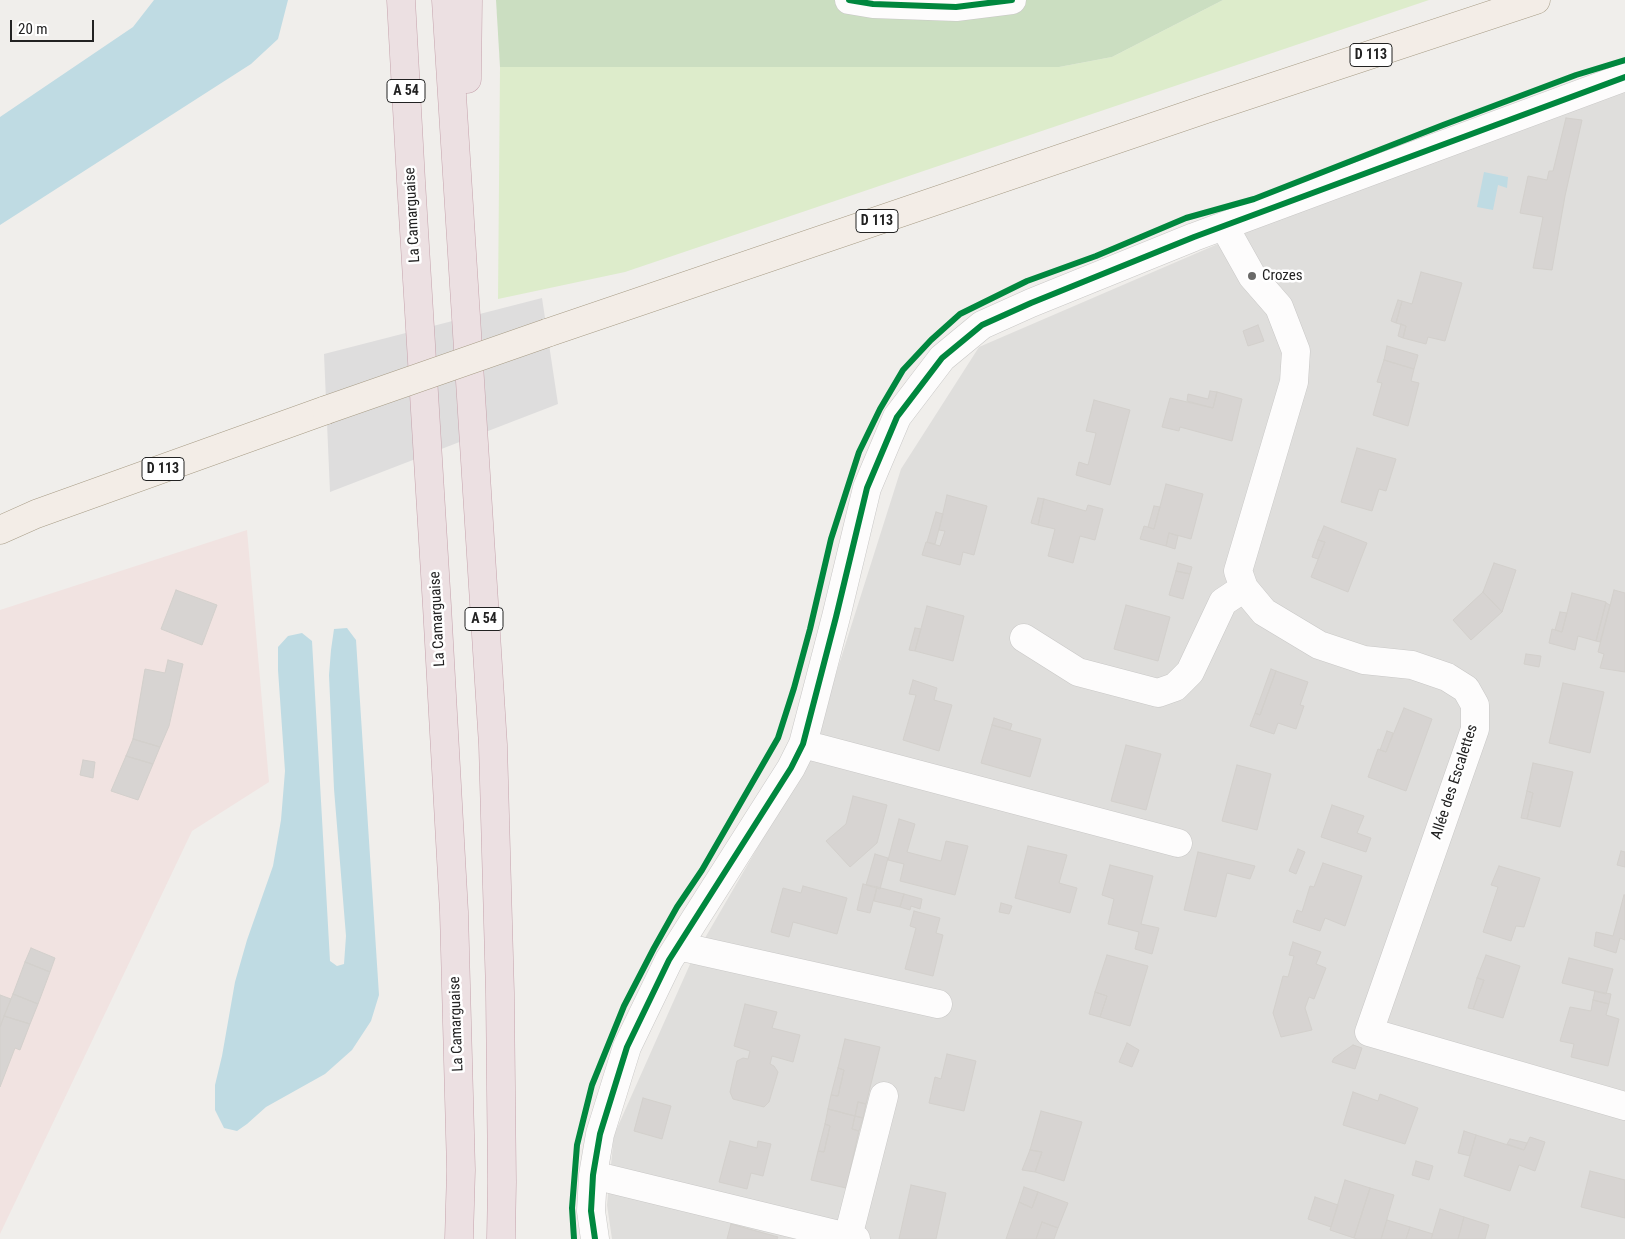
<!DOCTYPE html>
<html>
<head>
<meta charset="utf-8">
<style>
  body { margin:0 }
  #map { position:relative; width:1625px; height:1239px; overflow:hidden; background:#f0eeeb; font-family:"Roboto Condensed",sans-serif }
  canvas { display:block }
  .scale { position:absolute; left:10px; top:20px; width:84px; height:22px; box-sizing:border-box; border:2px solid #222; border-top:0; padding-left:6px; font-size:15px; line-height:18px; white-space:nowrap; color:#222; -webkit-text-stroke:4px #fff; paint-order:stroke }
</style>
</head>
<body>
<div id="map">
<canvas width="1625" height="1239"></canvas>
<div class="scale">20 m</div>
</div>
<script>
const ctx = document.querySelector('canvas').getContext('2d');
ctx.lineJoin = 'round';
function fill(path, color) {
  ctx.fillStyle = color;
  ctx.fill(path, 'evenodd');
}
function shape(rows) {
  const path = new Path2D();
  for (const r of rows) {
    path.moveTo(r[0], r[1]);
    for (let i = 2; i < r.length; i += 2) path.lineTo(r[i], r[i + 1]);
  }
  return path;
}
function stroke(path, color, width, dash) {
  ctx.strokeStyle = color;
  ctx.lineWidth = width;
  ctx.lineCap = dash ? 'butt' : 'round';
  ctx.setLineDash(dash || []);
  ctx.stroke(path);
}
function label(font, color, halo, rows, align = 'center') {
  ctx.font = font + ' "Roboto Condensed",sans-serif';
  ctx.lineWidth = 5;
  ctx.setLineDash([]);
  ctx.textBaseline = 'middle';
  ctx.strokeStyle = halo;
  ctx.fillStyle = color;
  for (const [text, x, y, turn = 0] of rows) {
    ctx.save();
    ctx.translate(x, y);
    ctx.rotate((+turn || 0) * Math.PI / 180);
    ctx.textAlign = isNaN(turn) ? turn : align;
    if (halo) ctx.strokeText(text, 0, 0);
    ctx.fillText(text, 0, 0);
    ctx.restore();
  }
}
fill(shape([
  [1625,87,1625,1239,612,1239,607,1205,614,1135,691,962,809,759,901,469,979,347,1262,225]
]), '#dfdedc');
fill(shape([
  [247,530,269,782,192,831,0,1234,0,610]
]), '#f1e3e1');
fill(shape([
  [1223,0,1429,0,625,272,498,299,500,67,1059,67,1112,57]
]), '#ddeccb');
fill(shape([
  [496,0,1223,0,1112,57,1059,67,500,67]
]), '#cbdec1');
fill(shape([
  [154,0,288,0,278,39,251,64,0,225,0,117,133,27],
  [1484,172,1508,177,1507,188,1498,185,1493,210,1477,207],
  [347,628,356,640,379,995,371,1021,352,1050,325,1074,266,1107,247,1124,237,1131,224,1128,215,1110,215,1085,222,1056,235,982,247,940,273,866,281,820,285,771,278,670,278,647,288,636,302,633,312,641,330,961,337,966,344,964,346,936,334,789,329,675,331,650,334,629]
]), '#bfdbe3');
fill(shape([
  [542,298,558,404,330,492,324,354]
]), '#dedddd');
const building = shape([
  [1566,118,1582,120,1565,196,1552,270,1533,268,1543,217,1520,213,1528,176,1547,180,1549,171,1553,171,1566,118],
  [1421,272,1462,283,1445,341,1428,337,1426,344,1403,338,1406,326,1396,323,1402,301,1412,304,1421,272],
  [1398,300,1402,301,1396,323,1391,321,1398,300],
  [1401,324,1406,326,1403,338,1398,336,1401,324],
  [1258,325,1264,341,1248,346,1243,331,1258,325],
  [1387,346,1418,355,1414,369,1384,360,1387,346],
  [1384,360,1414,369,1411,381,1419,383,1408,426,1373,415,1382,383,1377,382,1384,360],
  [1210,391,1217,392,1213,408,1187,401,1188,394,1208,399,1210,391],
  [1217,392,1242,399,1232,441,1180,427,1179,431,1162,427,1170,398,1213,408,1217,392],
  [1094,400,1130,410,1110,485,1076,475,1079,462,1088,465,1096,433,1086,431,1094,400],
  [1357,448,1396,459,1386,491,1379,489,1372,511,1341,502,1357,448],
  [1166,484,1203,494,1191,539,1169,533,1166,546,1140,539,1144,526,1154,529,1166,484],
  [947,495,987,506,974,555,963,552,960,565,922,555,926,542,940,546,945,531,939,530,947,495],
  [1038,498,1044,499,1038,525,1031,523,1038,498],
  [1044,499,1086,511,1088,505,1103,509,1095,540,1080,536,1073,563,1048,556,1055,529,1038,525,1044,499],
  [1154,506,1160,507,1154,529,1148,527,1154,506],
  [936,512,943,514,935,544,927,542,936,512],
  [1324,526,1367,543,1348,592,1311,577,1325,542,1318,540,1324,526],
  [1169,533,1178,536,1175,549,1166,546,1169,533],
  [1318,540,1325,542,1318,559,1312,557,1318,540],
  [1178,563,1192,567,1190,574,1176,571,1178,563],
  [1494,563,1516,570,1502,612,1483,592,1494,563],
  [1176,571,1190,574,1183,599,1169,595,1176,571],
  [176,590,217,605,202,645,161,629,176,590],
  [1614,590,1625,593,1625,672,1600,668,1604,654,1598,652,1614,590],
  [1483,592,1502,612,1471,640,1453,620,1483,592],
  [1572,593,1606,602,1596,641,1578,636,1575,650,1549,643,1552,629,1562,632,1572,593],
  [1606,603,1610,605,1600,642,1596,641,1606,603],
  [1126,605,1170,617,1158,661,1114,649,1126,605],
  [927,606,964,616,953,661,915,651,927,606],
  [1560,612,1567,613,1562,632,1555,630,1560,612],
  [915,628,921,629,915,651,909,650,915,628],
  [1526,654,1541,656,1539,667,1524,664,1526,654],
  [168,660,183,664,169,726,160,747,133,739,145,669,165,673,168,660],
  [1271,669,1276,671,1260,715,1255,713,1271,669],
  [1276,671,1308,682,1300,705,1304,706,1296,729,1278,723,1274,734,1250,726,1255,713,1260,715,1276,671],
  [913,680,937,688,934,700,952,705,939,751,903,740,916,695,909,694,913,680],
  [1563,683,1604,692,1590,753,1549,743,1563,683],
  [1404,708,1432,719,1406,791,1368,777,1378,749,1386,752,1404,708],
  [994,718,1012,724,1010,730,992,725,994,718],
  [992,725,1041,739,1030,777,981,763,992,725],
  [1387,731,1393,733,1386,752,1380,750,1387,731],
  [133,739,160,747,153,764,126,756,133,739],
  [1126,745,1161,754,1146,810,1111,801,1126,745],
  [126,756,153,764,138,800,111,791,126,756],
  [83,760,95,762,93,778,80,775,83,760],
  [1533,763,1573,772,1560,827,1527,819,1533,793,1527,791,1533,763],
  [1237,765,1271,774,1257,830,1222,821,1237,765],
  [1527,791,1533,793,1527,819,1521,818,1527,791],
  [853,796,887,805,877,843,850,867,826,841,846,824,853,796],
  [1332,805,1364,816,1357,833,1371,838,1366,852,1321,837,1332,805],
  [899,819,915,824,907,852,941,861,946,841,968,846,955,895,900,881,904,864,888,860,899,819],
  [1028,846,1067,855,1059,883,1077,888,1070,913,1015,898,1028,846],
  [1298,849,1305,852,1296,874,1289,871,1298,849],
  [1621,851,1625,852,1625,867,1617,865,1621,851],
  [1198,852,1255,866,1250,879,1227,873,1216,917,1184,910,1198,852],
  [875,854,888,858,880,889,866,885,875,854],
  [1323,863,1362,876,1345,926,1325,918,1320,931,1293,922,1297,910,1302,912,1310,886,1314,887,1323,863],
  [1110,865,1153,876,1141,924,1159,928,1152,954,1135,949,1139,932,1108,924,1114,899,1102,895,1110,865],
  [1499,866,1540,878,1524,927,1516,926,1511,941,1483,932,1498,887,1491,885,1499,866],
  [863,884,877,887,870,913,857,910,863,884],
  [803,886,847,898,837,934,793,922,789,937,771,932,783,888,801,893,803,886],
  [877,887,904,894,900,907,874,901,877,887],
  [904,894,922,899,920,909,911,906,910,910,900,907,904,894],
  [1624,895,1625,895,1625,940,1620,938,1616,953,1594,946,1596,932,1613,936,1624,895],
  [1001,903,1012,906,1009,914,999,912,1001,903],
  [914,911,940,918,936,933,943,935,933,976,905,969,916,928,910,926,914,911],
  [1293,942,1321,952,1316,964,1326,968,1314,999,1309,997,1305,1008,1312,1030,1281,1037,1273,1013,1283,976,1288,977,1294,956,1289,955,1293,942],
  [31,948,55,958,50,972,25,962,31,948],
  [1107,955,1148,966,1130,1026,1100,1017,1107,996,1095,992,1107,955],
  [1486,955,1520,966,1503,1018,1473,1009,1484,980,1477,978,1486,955],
  [1569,958,1613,969,1606,994,1562,983,1569,958],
  [25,962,50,972,38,1004,13,994,25,962],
  [1477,978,1484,980,1473,1009,1468,1008,1477,978],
  [1595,991,1611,994,1609,1004,1593,1000,1595,991],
  [1095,992,1107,996,1100,1017,1089,1014,1095,992],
  [13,994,38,1004,30,1024,4,1016,13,994],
  [0,995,11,999,0,1027,0,995],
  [1593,1000,1609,1004,1606,1015,1619,1019,1608,1066,1571,1057,1574,1044,1560,1041,1570,1007,1591,1011,1593,1000],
  [745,1004,777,1012,772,1028,800,1035,793,1062,772,1056,770,1064,774,1066,778,1072,769,1102,764,1107,733,1099,730,1092,737,1061,743,1058,748,1059,750,1051,734,1046,745,1004],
  [4,1016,30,1024,20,1050,15,1048,0,1087,0,1027,4,1016],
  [845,1039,880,1047,866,1104,858,1102,855,1116,828,1109,831,1095,838,1096,844,1070,838,1068,845,1039],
  [1127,1043,1139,1050,1132,1067,1119,1062,1127,1043],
  [1353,1045,1362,1048,1355,1069,1332,1062,1334,1058,1353,1045],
  [947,1054,976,1061,964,1111,929,1103,935,1077,941,1079,947,1054],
  [838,1068,844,1070,838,1096,831,1095,838,1068],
  [1353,1092,1378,1101,1380,1094,1418,1108,1405,1144,1343,1125,1353,1092],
  [643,1098,671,1106,662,1139,634,1131,643,1098],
  [858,1102,866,1104,863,1118,855,1116,858,1102],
  [828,1109,855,1116,852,1129,859,1131,846,1188,811,1180,818,1151,824,1152,830,1126,825,1124,828,1109],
  [1041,1111,1082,1122,1064,1181,1035,1172,1042,1152,1030,1150,1041,1111],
  [855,1116,863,1118,859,1131,852,1129,855,1116],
  [825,1124,830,1126,824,1152,818,1151,825,1124],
  [1464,1131,1476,1135,1470,1156,1458,1153,1464,1131],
  [1476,1135,1524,1150,1530,1137,1545,1142,1535,1171,1519,1165,1510,1191,1464,1176,1476,1135],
  [1510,1139,1527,1143,1524,1150,1507,1144,1510,1139],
  [730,1141,757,1148,758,1141,771,1144,763,1176,751,1173,747,1189,719,1182,730,1141],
  [1030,1150,1042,1152,1035,1172,1022,1170,1030,1150],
  [1416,1161,1433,1166,1429,1180,1412,1175,1416,1161],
  [1590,1171,1625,1180,1625,1218,1581,1207,1590,1171],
  [1345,1180,1370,1188,1354,1238,1330,1230,1345,1180],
  [911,1185,946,1193,936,1239,899,1239,911,1185],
  [1024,1187,1038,1192,1032,1208,1019,1202,1024,1187],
  [1370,1188,1394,1195,1381,1239,1357,1239,1354,1238,1370,1188],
  [1038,1192,1068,1203,1058,1228,1042,1222,1036,1239,1006,1239,1019,1202,1032,1208,1038,1192],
  [1315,1197,1338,1205,1331,1227,1308,1219,1315,1197],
  [1440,1209,1464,1217,1458,1239,1431,1239,1440,1209],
  [1464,1217,1489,1225,1485,1239,1458,1239,1464,1217],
  [1387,1220,1410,1227,1406,1239,1381,1239,1387,1220],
  [1042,1222,1058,1228,1054,1239,1036,1239,1042,1222],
  [731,1224,778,1237,777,1239,727,1239,731,1224],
  [1410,1227,1433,1234,1431,1239,1406,1239,1410,1227]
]);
fill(building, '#d7d4d2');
stroke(building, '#d3d0cc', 1);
const minor = shape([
  [849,0,873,4,956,7,1012,0],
  [1224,226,1252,276,1279,307,1296,351,1294,382,1238,571,1244,588,1264,612,1319,645,1364,660,1412,665,1447,677,1466,689,1475,705,1475,729,1369,1032,1625,1106],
  [1024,638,1078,672,1158,693,1175,687,1190,672,1223,602,1244,588],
  [803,744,1178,843],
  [678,946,938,1004],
  [593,1175,856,1239],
  [848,1237,884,1096],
  [595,1239,591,1211,593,1175,600,1134,627,1047,669,960,791,768,803,744,836,617,867,488,897,417,942,358,982,325,1031,303,1194,237,1625,77]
]);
const major = shape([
  [547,333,1206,109,1536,0],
  [0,530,36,514,326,410]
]);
const highway = shape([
  [401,0,411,181,437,606,454,912,461,1170,459,1239],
  [446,0,493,745,500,993,502,1182,501,1239],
  [467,79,468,0]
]);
stroke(minor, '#c9c8c7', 29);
stroke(major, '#a79c86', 29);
stroke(highway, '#c5a2ac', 29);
stroke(minor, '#fdfcfc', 28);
stroke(major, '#f3ede7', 28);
stroke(highway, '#ece0e2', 28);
const majorBridge = shape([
  [326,410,547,333]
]);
stroke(majorBridge, '#a79c86', 29, []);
stroke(majorBridge, '#f3ede7', 28);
stroke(shape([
  [849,0,873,4,956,7,1012,0],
  [574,1239,572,1208,577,1145,592,1085,624,1006,654,948,677,907,702,870,778,738,794,688,810,629,831,539,859,452,880,409,903,370,931,340,960,314,1027,281,1096,256,1186,218,1254,199,1443,125,1576,75,1625,60],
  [595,1239,591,1211,593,1175,600,1134,627,1047,669,960,791,768,803,744,836,617,867,488,897,417,942,358,982,325,1031,303,1194,237,1625,77]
]), '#00873e', 6);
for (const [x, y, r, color] of [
  [1252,276,5,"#6a6968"]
]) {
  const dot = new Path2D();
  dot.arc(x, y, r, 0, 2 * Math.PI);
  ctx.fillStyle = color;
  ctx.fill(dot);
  stroke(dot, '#fff', 2);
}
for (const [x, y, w] of [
  [1371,55,42],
  [406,91,38],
  [877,221,42],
  [163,469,42],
  [484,619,38]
]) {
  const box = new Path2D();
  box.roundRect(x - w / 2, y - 11.5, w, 23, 4);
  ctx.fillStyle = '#fff';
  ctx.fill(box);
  stroke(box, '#222', 1);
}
label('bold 14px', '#222', null, [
  ["D 113",1371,55],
  ["A 54",406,91],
  ["D 113",877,221],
  ["D 113",163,469],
  ["A 54",484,619]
]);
label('15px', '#222', '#fff', [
  ["La Camarguaise",413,215,-93],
  ["La Camarguaise",438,619,-93],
  ["Allée des Escalettes",1455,782,-72],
  ["La Camarguaise",457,1024,-92]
]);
label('15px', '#222', '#fff', [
  ["Crozes",1262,276]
], 'left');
</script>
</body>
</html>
